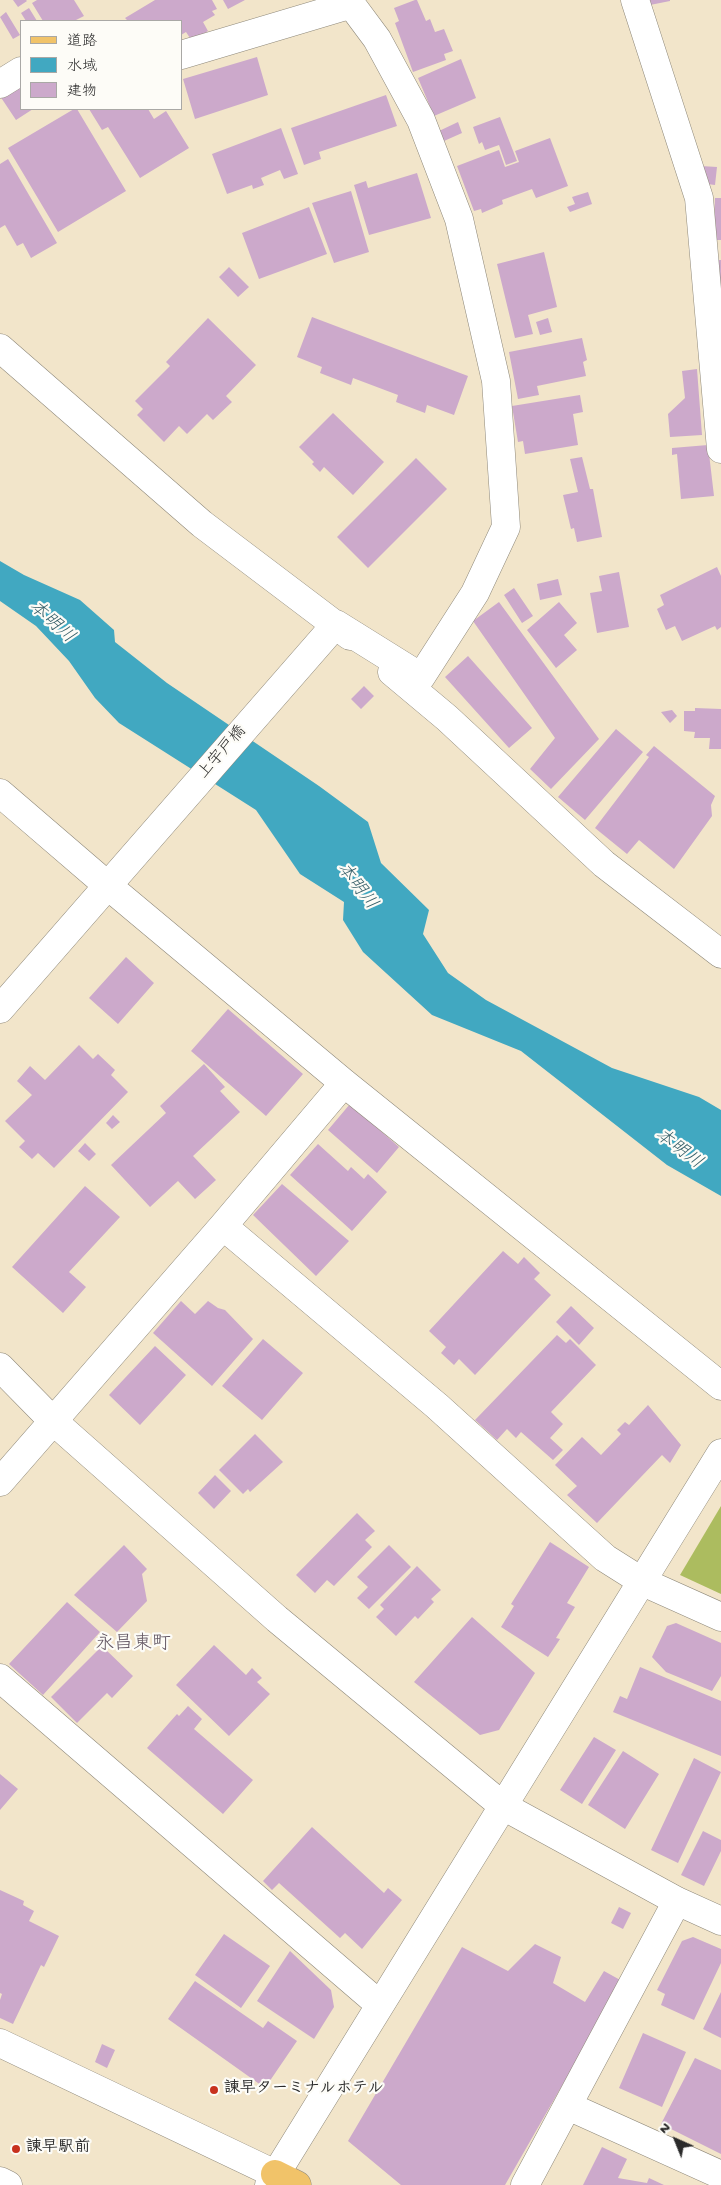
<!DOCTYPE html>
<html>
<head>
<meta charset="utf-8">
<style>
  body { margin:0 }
  #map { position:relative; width:721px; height:2185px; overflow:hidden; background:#f2e5ca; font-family:"Gochi Hand","Klee One",sans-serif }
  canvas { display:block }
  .legend { position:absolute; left:20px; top:20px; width:162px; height:90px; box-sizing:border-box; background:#fdfcf7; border:1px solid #a9a8a5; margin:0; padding:6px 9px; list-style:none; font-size:15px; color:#2b2b2b }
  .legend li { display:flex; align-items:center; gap:10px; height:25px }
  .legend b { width:25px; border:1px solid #a9a8a5 }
  .north { position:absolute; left:651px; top:2115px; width:50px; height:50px; -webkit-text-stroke:4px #fdfcf7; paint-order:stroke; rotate:316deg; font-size:14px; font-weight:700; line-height:20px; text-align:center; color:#2b2b2b }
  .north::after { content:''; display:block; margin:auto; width:18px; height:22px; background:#2b2b2b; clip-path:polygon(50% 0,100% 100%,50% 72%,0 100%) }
</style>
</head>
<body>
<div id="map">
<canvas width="721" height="2185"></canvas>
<ul class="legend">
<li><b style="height:6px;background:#f1c369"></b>道路</li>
<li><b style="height:14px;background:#41a8c1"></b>水域</li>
<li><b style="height:14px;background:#cca9cb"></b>建物</li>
</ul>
<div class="north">N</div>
</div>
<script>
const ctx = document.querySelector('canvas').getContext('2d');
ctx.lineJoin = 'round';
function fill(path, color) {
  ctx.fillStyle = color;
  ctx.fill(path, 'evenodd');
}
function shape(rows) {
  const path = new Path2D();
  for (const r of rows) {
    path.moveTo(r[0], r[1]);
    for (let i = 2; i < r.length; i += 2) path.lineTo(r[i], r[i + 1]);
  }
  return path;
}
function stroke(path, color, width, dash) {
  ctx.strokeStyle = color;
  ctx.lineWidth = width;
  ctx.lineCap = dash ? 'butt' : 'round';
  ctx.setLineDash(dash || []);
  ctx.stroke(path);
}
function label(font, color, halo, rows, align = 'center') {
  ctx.font = font + ' "Gochi Hand","Klee One",sans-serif';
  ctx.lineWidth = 4.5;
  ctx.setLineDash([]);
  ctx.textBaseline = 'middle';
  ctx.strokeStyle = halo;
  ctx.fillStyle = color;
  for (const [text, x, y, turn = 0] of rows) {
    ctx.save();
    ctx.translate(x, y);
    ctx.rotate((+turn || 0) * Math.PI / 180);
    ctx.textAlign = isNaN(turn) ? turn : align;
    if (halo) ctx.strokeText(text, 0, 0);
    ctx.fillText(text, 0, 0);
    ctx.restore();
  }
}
fill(shape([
  [721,1506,721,1594,680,1575]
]), '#acbc5f');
fill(shape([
  [0,561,24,575,80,600,114,630,115,642,167,683,319,786,368,822,381,863,429,910,423,934,448,973,486,1000,612,1068,699,1097,721,1110,721,1196,667,1165,521,1051,432,1015,363,952,343,920,344,902,300,874,256,810,119,723,95,698,69,661,36,626,0,601]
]), '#41a8c1');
fill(shape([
  [13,0,26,0,27,1,18,7],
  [37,0,74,0,84,16,74,21,43,21,32,3],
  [155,0,212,0,217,9,212,11,215,15,203,22,208,31,192,41,186,32,181,35,181,21,128,21,125,18],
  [223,0,245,0,228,9],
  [415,0,417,0,426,21,430,19,435,32,444,29,453,51,444,54,446,60,413,72,395,23,399,21,394,8],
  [649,0,670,0,670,1,650,5],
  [29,8,37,21,26,21,21,13],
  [6,12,20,35,13,39,0,17],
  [257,57,268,95,195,119,183,79],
  [461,59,476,98,434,116,418,78],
  [17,82,21,88,21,109,33,109,16,120,0,96],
  [386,95,397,126,319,152,321,159,304,165,291,128],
  [74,109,77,109,126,191,58,232,8,148],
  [89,109,148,109,154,119,166,111,189,148,140,178,108,127,102,130],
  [500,117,517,161,506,165,499,145,485,150,482,142,479,144,473,127],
  [458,122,462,133,444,141,439,131],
  [281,128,298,174,284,179,280,170,261,178,264,185,253,189,252,185,227,194,212,154],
  [550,138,568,186,536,198,532,189,502,200,503,204,482,213,481,209,474,211,457,166,499,150,505,167,519,162,515,151],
  [8,159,57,243,31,258,23,243,17,246,5,225,0,228,0,164],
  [701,166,717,167,715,185,699,183],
  [417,173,431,218,369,235,354,185,366,181,368,188],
  [351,191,369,252,334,263,312,203],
  [588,192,592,204,570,212,567,207,575,204,572,197],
  [715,198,721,198,721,240,713,240],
  [309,207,327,254,259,279,242,233],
  [544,252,557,307,528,315,533,334,515,338,497,264],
  [716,260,721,260,721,308],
  [229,267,249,287,238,297,219,277],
  [312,317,468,376,454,415,427,405,425,413,396,402,398,395,353,378,351,385,320,373,322,367,297,357],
  [208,318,256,365,226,396,232,402,213,420,207,414,187,434,179,426,164,442,137,415,143,409,135,401,170,366,166,362],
  [548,318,552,332,540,335,536,322],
  [582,338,587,360,583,362,586,376,537,386,539,395,518,399,509,352],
  [697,369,702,435,670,437,668,414,685,398,682,371],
  [580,395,583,412,573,414,578,445,525,454,523,441,518,442,512,406],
  [333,413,384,462,353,495,324,467,320,472,312,464,314,462,299,447],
  [708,445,714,496,681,499,677,454,672,455,672,448],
  [582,457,590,489,593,489,602,537,577,542,574,528,571,529,563,495,578,492,570,459],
  [416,458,447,489,368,568,337,537],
  [717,567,721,576,721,627,717,630,715,626,682,641,675,626,666,630,657,609,664,605,660,595],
  [619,572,629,627,597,633,590,593,602,591,599,576],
  [558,579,562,595,540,600,537,584],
  [514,588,533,616,522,623,504,595],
  [499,602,599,739,551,789,530,769,555,738,473,621],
  [559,602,577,623,564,635,577,650,556,668,527,630],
  [468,656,532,728,509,748,445,677],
  [364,686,374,696,361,709,351,699],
  [695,708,721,709,721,749,709,749,710,738,694,738,695,732,684,731,684,711,695,711],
  [672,710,677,716,670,723,661,712],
  [616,729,643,752,585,820,558,797],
  [654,746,715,796,711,805,712,816,674,869,639,840,627,854,595,828,649,757,646,755],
  [126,957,154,983,118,1024,89,998],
  [228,1009,303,1074,266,1116,191,1051],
  [79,1045,93,1059,98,1054,115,1070,111,1075,128,1092,54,1168,38,1153,32,1159,19,1147,25,1141,5,1121,32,1095,17,1081,30,1066,45,1080],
  [204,1064,225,1087,220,1091,240,1112,193,1156,216,1180,195,1199,178,1181,150,1207,111,1165,166,1113,160,1106],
  [350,1104,399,1147,377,1173,328,1130],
  [113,1115,120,1122,112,1129,106,1123],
  [85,1143,96,1154,89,1161,78,1151],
  [318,1144,348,1171,351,1167,364,1179,368,1174,387,1192,352,1231,290,1175],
  [282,1184,349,1241,316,1276,253,1215],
  [85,1186,120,1217,69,1272,86,1287,63,1313,12,1267],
  [503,1251,518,1264,524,1257,540,1273,534,1279,551,1295,475,1375,459,1359,454,1365,441,1353,446,1347,429,1331],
  [181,1301,195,1314,208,1301,218,1308,225,1310,253,1339,212,1386,153,1333],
  [571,1306,594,1328,579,1345,556,1322],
  [557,1335,566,1343,570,1339,596,1365,551,1412,563,1424,550,1438,563,1450,553,1460,521,1432,516,1438,507,1429,497,1440,475,1420],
  [263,1339,303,1373,262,1420,222,1386],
  [155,1346,186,1375,140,1425,109,1395],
  [648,1405,681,1445,670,1463,662,1455,597,1523,567,1495,577,1486,555,1465,582,1437,601,1455,621,1434,617,1430,625,1422,629,1425],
  [255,1434,283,1462,250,1492,248,1489,243,1494,219,1470],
  [215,1475,231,1491,214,1509,198,1493],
  [357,1513,375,1531,365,1540,372,1547,334,1586,327,1580,315,1593,296,1575],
  [550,1542,589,1567,567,1603,575,1607,556,1638,560,1639,548,1657,501,1627,514,1606,511,1604],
  [124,1545,147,1569,142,1574,147,1601,117,1632,74,1595],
  [389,1545,411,1567,369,1609,357,1598,368,1587,357,1577],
  [417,1566,441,1590,431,1599,434,1602,418,1619,415,1616,396,1636,376,1617,384,1609,380,1605],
  [67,1602,100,1632,43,1695,9,1664],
  [472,1617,535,1673,499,1730,480,1735,414,1682],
  [676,1623,721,1643,721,1676,712,1691,666,1672,652,1657,667,1626],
  [214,1645,246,1675,252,1668,262,1678,257,1682,270,1694,229,1736,176,1685],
  [102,1646,133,1676,112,1698,107,1693,77,1723,51,1697],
  [640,1667,721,1701,721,1756,613,1712,620,1696,627,1699],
  [188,1706,202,1719,194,1729,253,1780,223,1814,147,1748,177,1714,179,1716],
  [594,1737,616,1750,582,1804,560,1790],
  [623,1751,659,1774,625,1829,588,1805],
  [694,1758,721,1772,678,1863,651,1850],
  [0,1774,18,1789,0,1810],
  [312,1827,384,1893,388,1888,402,1900,362,1949,345,1933,340,1938,279,1883,272,1890,263,1881],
  [703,1831,721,1840,721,1851,704,1886,681,1875],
  [0,1890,24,1901,23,1905,34,1911,29,1921,59,1936,44,1967,41,1965,13,2024,0,2018,0,2000,2,1994,0,1993],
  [619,1907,631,1913,623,1929,611,1923],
  [224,1934,270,1966,241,2008,195,1975],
  [693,1937,721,1949,721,1963,694,2020,661,2005,665,1994,657,1990,682,1941],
  [535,1944,561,1957,553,1983,585,2002,604,1971,622,1981,505,2185,401,2185,348,2141,462,1947,508,1971],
  [290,1951,331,1990,334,2007,314,2039,257,2001],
  [195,1981,263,2028,268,2021,297,2041,265,2088,168,2019],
  [721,1992,721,2038,703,2029],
  [643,2033,686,2052,662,2107,619,2088],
  [102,2044,115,2050,107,2068,95,2062],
  [695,2058,721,2070,721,2154,661,2124],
  [602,2147,627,2159,618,2178,647,2183,649,2178,664,2185,583,2185]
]), '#cca9cb');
const minor = shape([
  [635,0,699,198,721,449],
  [181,55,352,4],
  [0,84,21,71],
  [0,348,202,524,350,636],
  [392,672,447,718,604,864,721,954],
  [0,793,107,885,344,1083,721,1386],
  [0,1009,336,624,421,677,475,593,506,527,496,381,459,219,421,120,377,39,348,0],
  [223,1226,437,1406,605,1558,643,1582,721,1617],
  [0,1367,52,1420,277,1619,503,1806,677,1901,721,1921],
  [0,1482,223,1226,344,1083],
  [0,1678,380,2005],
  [0,2043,275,2174],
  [568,2106,721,2175],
  [0,2181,8,2185],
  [269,2185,721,1453],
  [525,2185,677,1901]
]);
const major = shape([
  [275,2174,297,2185]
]);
stroke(minor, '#8e887a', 29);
stroke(major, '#8e887a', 29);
stroke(minor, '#fff', 28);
stroke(major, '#f1c369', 28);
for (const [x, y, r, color] of [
  [214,2090,5,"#c8321e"],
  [16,2149,5,"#c8321e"]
]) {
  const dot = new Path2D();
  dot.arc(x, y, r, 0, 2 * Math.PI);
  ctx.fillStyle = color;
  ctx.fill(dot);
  stroke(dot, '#fdfcf7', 2);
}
label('16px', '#2b2b2b', '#fdfcf7', [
  ["上宇戸橋",223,753,-49]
]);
label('bold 16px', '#2b2b2b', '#fdfcf7', [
  ["諫早ターミナルホテル",224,2090],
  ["諫早駅前",26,2149]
], 'left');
label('italic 18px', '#345d67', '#fdfcf7', [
  ["本明川",51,623,42],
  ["本明川",356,887,52],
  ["本明川",678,1150,37]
]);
label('19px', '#635763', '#fdfcf7', [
  ["永昌東町",133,1645]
]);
</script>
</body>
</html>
